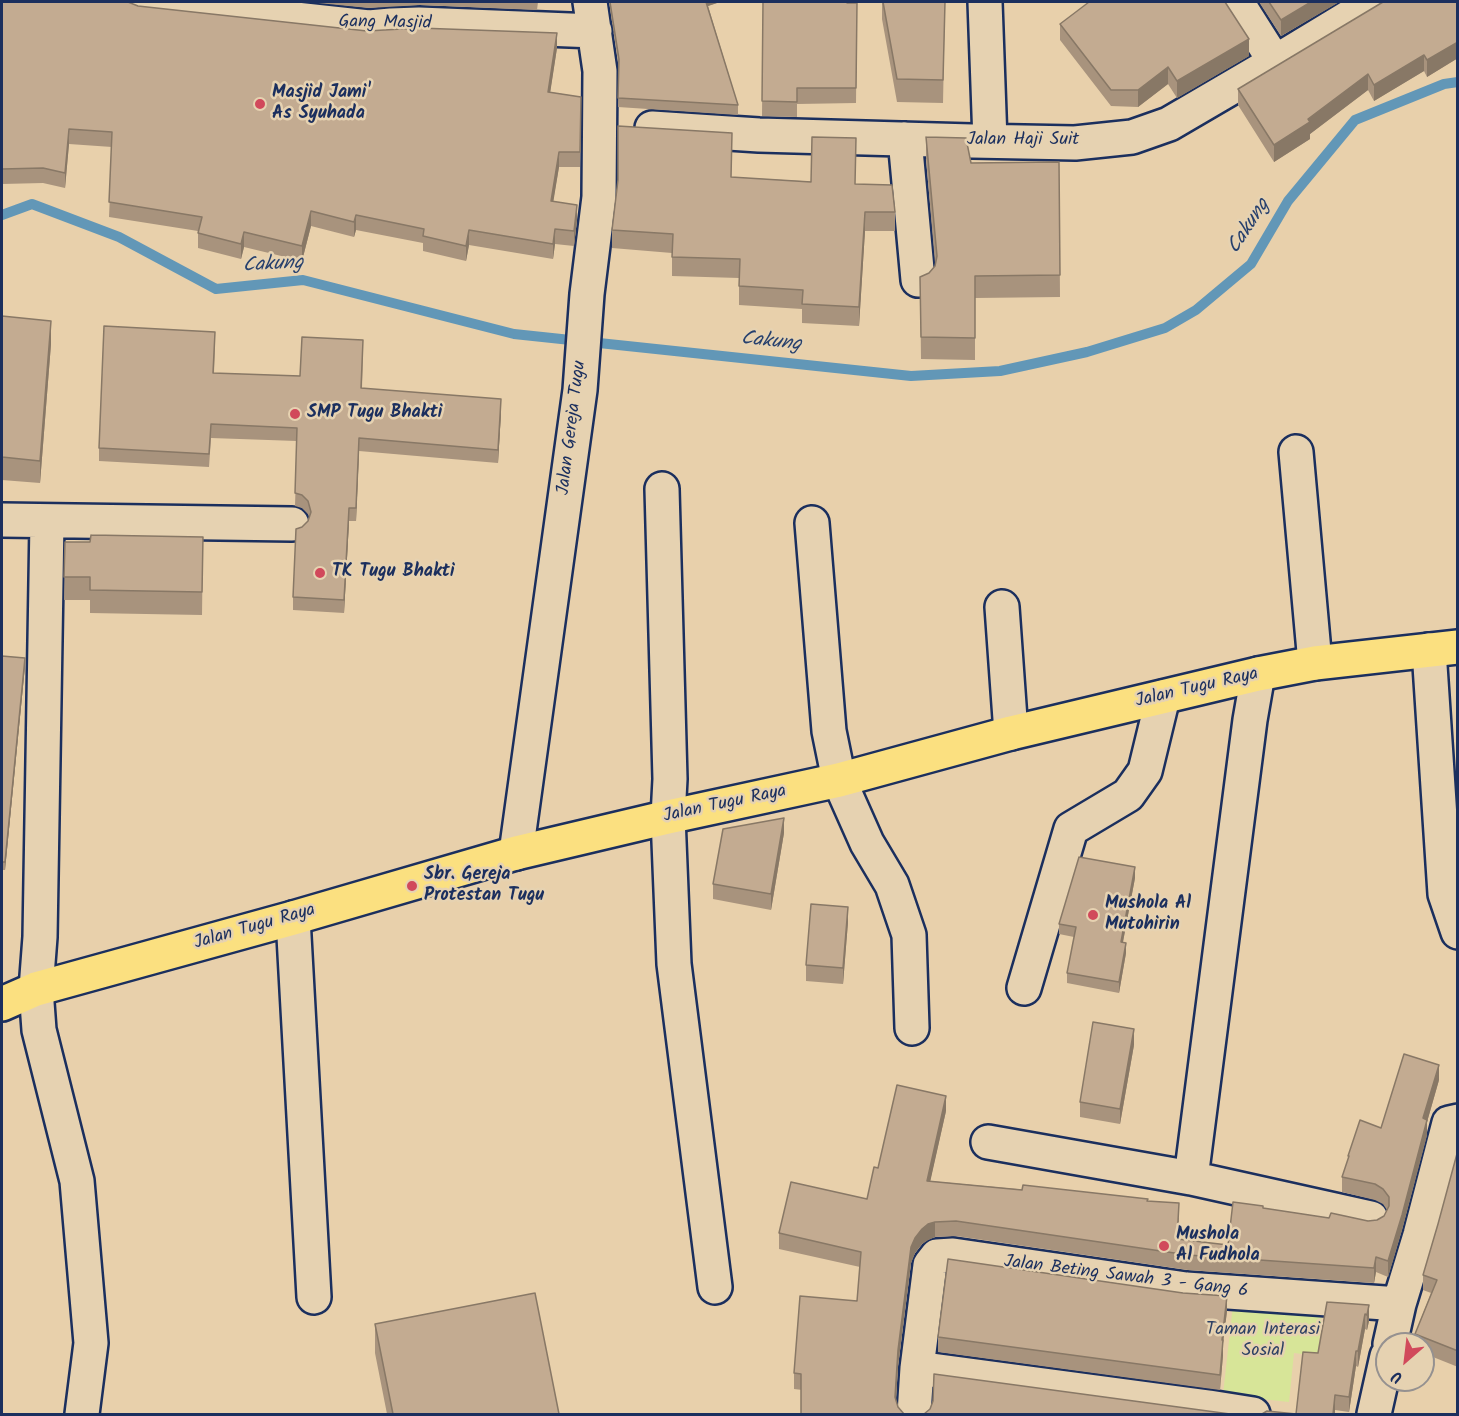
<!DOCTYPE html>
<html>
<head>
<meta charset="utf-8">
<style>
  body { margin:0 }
  #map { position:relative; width:1459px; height:1416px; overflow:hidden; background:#e8d0ab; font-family:Kalam,sans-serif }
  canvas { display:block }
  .frame { position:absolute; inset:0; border:3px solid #1b2f5e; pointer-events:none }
  .north { position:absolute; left:1375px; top:1332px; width:60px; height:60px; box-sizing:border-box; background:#e6d2b1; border:2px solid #959190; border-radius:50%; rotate:208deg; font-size:16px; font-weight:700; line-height:24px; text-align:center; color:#1b2f5e }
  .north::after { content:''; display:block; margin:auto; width:21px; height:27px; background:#d1495b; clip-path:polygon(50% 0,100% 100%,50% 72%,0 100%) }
</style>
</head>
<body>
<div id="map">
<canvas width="1459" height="1416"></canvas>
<div class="frame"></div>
<div class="north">U</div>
</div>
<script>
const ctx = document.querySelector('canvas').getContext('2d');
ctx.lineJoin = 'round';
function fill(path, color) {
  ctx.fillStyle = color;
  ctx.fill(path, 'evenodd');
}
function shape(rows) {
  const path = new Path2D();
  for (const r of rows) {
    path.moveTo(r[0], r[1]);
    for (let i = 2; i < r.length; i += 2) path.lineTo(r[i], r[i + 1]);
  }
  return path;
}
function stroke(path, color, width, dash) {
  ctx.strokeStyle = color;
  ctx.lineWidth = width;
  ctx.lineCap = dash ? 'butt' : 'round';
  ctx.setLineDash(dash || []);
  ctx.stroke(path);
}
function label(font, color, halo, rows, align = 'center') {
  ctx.font = font + ' Kalam,sans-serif';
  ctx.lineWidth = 5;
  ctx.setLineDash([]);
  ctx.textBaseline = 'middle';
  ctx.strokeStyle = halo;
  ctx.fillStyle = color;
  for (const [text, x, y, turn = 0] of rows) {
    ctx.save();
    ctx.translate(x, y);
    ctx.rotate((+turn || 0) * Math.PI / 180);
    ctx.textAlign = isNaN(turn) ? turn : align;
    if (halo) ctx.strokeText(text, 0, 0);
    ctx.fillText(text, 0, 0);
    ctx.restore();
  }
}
fill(shape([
  [1233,1304,1322,1313,1318,1356,1294,1353,1289,1402,1223,1395]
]), '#d7e598');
stroke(shape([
  [2,215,32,204,119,237,216,289,303,280,514,334,911,376,1000,371,1087,352,1165,328,1196,310,1251,264,1288,201,1355,120,1444,84,1458,82]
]), '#6297b7', 10);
const minor = shape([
  [140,2,369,27,391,25,419,24,595,31],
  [985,2,990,141],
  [1237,2,1275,62],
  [652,128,759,135,972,141,1075,143,1132,137,1169,124,1275,62,1374,2],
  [905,139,918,280],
  [1296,452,1315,663],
  [662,489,670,779,668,817,674,964,715,1287],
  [2,520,292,524],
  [47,521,40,937,36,989,39,1030,77,1181,91,1343,82,1414],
  [812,523,829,731,839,780,867,843,892,885,909,935,912,1028],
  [1002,607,1011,733],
  [1429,650,1445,894,1458,932],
  [516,853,580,390,587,294,599,197,600,71,590,2],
  [293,918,314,1297],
  [1024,988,1071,829,1128,795,1145,771,1163,697],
  [988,1142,1191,1178,1371,1218],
  [1191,1178,1250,720,1258,674],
  [1390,1344,1399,1304,1420,1235,1449,1123,1458,1121],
  [917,1368,1209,1407,1253,1414],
  [914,1414,917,1368,930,1265,937,1256,953,1255,1186,1289,1399,1304],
  [1374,1414,1387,1356]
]);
const major = shape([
  [2,1004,36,989,293,918,516,853,668,817,839,780,1011,733,1258,674,1315,663,1458,647]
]);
stroke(minor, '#1b2f5e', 38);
stroke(major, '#1b2f5e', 38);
stroke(minor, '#e6d2b1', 33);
stroke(major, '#fbe080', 33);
fill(shape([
  [2,2,138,6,367,31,557,48,550,92,581,97,580,167,559,167,553,201,577,220,574,246,555,244,553,259,469,245,466,261,423,251,423,243,356,230,354,237,311,226,302,261,244,247,241,259,198,248,198,231,109,217,112,147,69,144,65,188,43,183,2,184],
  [308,2,538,2,537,10,420,5,369,8],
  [609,2,720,2,708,6,738,105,738,115,618,107,619,68],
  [763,2,857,3,856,103,797,104,797,117,762,116],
  [882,2,945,2,943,103,897,102,882,19],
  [1259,2,1339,2,1281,36],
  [1458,2,1458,58,1427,77,1424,71,1374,101,1368,90,1310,134,1310,139,1274,162,1238,105,1238,89],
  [1060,24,1249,56,1177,98,1168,84,1138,107,1111,106,1060,40],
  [926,137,971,163,1059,162,1060,297,975,298,975,360,921,359,920,277,929,273,935,266,935,263,926,158],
  [732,152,731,177,855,184,895,212,895,231,865,231,859,326,802,323,802,309,739,305,739,278,672,276,672,253,612,248,612,230],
  [2,316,51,344,40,483,2,480],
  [215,346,214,373,300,376,363,354,362,388,501,413,498,463,359,451,356,521,349,521,344,613,293,610,293,597,302,527,308,521,309,517,308,514,302,508,295,506,297,441,211,438,209,467,99,461,99,448],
  [203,537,202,615,90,613,90,600,64,600,65,542,90,542],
  [2,656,25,666,5,870,2,870],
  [784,833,771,910,713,899,713,884],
  [1135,878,1123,942,1126,953,1119,993,1067,983,1067,973,1074,937,1059,934,1059,924],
  [848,922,843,984,806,981,806,965],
  [1134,1045,1120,1124,1080,1117,1080,1102],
  [1439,1080,1427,1122,1427,1135,1402,1230,1388,1277,1376,1272,1374,1283,1188,1270,956,1236,935,1237,928,1240,922,1244,915,1253,911,1263,898,1366,896,1401,794,1389,794,1373,857,1301,860,1267,779,1249,779,1233,867,1199,878,1168,946,1111,930,1181,1148,1201,1179,1218,1178,1239,1228,1245,1263,1208,1329,1218,1368,1221,1377,1220,1384,1216,1387,1210,1383,1204,1375,1200,1342,1192,1342,1177,1348,1161,1348,1156],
  [1458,1150,1458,1367,1423,1353,1423,1344,1415,1344,1415,1334,1431,1293,1423,1290,1423,1275,1438,1224],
  [1369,1305,1369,1321,1367,1330,1365,1329,1358,1367,1356,1366,1349,1412,1335,1410,1296,1414,1318,1353],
  [1227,1311,1223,1343,1223,1355,1220,1390,938,1352,938,1337],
  [375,1324,559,1414,387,1414,375,1353]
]), '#a8937d');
fill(shape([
  [705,2,720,2,705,7],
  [1311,2,1339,2,1281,36,1281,20],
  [557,33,557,48,548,107,548,92],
  [1249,39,1249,56,1177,98,1177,81],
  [1458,42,1458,58,1427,77,1427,60],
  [1424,55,1424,71,1374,101,1374,85],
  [1168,67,1168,84,1138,107,1138,90],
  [1368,74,1368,90,1310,134,1310,139,1274,162,1274,145],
  [69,129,69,144,65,188,65,173],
  [559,152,559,167,551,216,551,201],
  [577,205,577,220,574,246,574,231],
  [311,211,311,226,302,261,302,246],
  [865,212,865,231,859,326,859,307],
  [356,215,356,230,354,237,354,222],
  [555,229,555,244,553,259,553,244],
  [469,230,469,245,466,261,466,246],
  [244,232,244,247,241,259,241,244],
  [51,321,51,344,40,483,40,461],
  [501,399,501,413,498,463,498,450],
  [359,438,359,451,356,521,356,508],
  [349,508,349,521,344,613,344,600],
  [25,658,25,666,5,870,5,862],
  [784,818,784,833,771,910,771,894],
  [1135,867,1135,878,1121,952,1121,942],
  [848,907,848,922,843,984,843,968],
  [1126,943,1126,953,1119,993,1119,982],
  [1134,1029,1134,1045,1120,1124,1120,1109],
  [1439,1065,1439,1080,1427,1122,1427,1135,1402,1230,1388,1277,1388,1261,1423,1118],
  [946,1096,946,1111,927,1196,927,1181],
  [935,1222,935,1237,928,1240,922,1244,915,1253,911,1263,898,1366,895,1413,895,1397,898,1350,911,1247,915,1238,922,1229,928,1224],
  [1376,1257,1376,1272,1374,1283,1374,1268],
  [1227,1296,1227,1311,1223,1343,1223,1355,1220,1390,1222,1340],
  [1369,1305,1369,1321,1367,1330,1367,1315],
  [1365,1314,1365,1329,1358,1367,1358,1351],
  [1356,1351,1356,1366,1349,1412,1349,1397],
  [1335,1395,1335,1414,1333,1414]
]), '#887866');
const building = shape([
  [2,2,128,2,138,6,367,31,419,28,557,33,548,92,581,97,580,152,559,152,551,201,577,205,574,231,555,229,553,244,469,230,466,246,423,236,424,229,356,215,354,222,311,211,302,246,244,232,241,244,198,233,202,217,109,202,112,132,69,129,65,173,43,168,2,169,2,2],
  [610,2,706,2,738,105,618,98,619,59,610,2],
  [763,2,847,2,847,3,857,3,856,88,797,88,797,102,762,101,763,2],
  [883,2,945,2,943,80,897,79,883,2],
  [1089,2,1225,2,1249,39,1177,81,1168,67,1138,90,1111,90,1060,24,1089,2],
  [1269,2,1311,2,1281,20,1269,2],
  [1383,2,1458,2,1458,42,1427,60,1424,55,1374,85,1368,74,1308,119,1310,122,1274,145,1238,89,1383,2],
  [618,126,732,133,731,177,811,182,812,137,856,138,855,184,892,185,895,212,865,212,859,307,802,304,803,290,739,286,740,259,672,257,673,234,612,230,618,180,618,126],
  [926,137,966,138,971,163,1059,162,1060,275,975,276,975,338,921,337,920,277,929,273,935,266,937,256,926,137],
  [2,316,51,321,40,461,2,457,2,316],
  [104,326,215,332,213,373,300,376,302,337,363,340,361,388,501,399,498,450,359,438,356,508,349,508,344,600,293,597,296,529,302,527,308,521,311,512,308,501,302,495,295,493,297,428,211,424,209,454,99,448,104,326],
  [91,535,203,537,202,592,90,590,90,577,64,577,65,542,90,542,91,535],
  [2,656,25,658,5,862,2,862,2,656],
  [784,818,771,894,713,884,723,829,784,818],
  [1079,857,1135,867,1121,942,1126,943,1119,982,1067,973,1076,927,1059,924,1079,857],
  [811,904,848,907,843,968,806,965,811,904],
  [1093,1022,1134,1029,1120,1109,1080,1102,1093,1022],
  [1404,1054,1439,1065,1423,1118,1427,1120,1402,1215,1388,1261,1376,1257,1374,1268,1188,1255,956,1221,935,1222,928,1224,922,1229,915,1238,911,1247,898,1350,895,1397,898,1407,904,1414,801,1414,801,1374,794,1373,800,1296,857,1301,861,1252,779,1233,791,1182,867,1199,874,1167,878,1168,897,1085,946,1096,927,1181,1022,1190,1023,1185,1148,1199,1147,1201,1179,1203,1177,1239,1228,1245,1233,1202,1263,1206,1263,1208,1329,1218,1331,1213,1368,1221,1377,1220,1384,1216,1389,1206,1389,1197,1383,1189,1375,1184,1342,1177,1349,1156,1348,1156,1360,1120,1381,1128,1404,1054],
  [1458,1150,1458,1351,1415,1334,1437,1280,1423,1275,1438,1224,1458,1150],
  [948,1259,1183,1293,1227,1296,1222,1340,1223,1340,1220,1375,938,1337,948,1259],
  [535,1293,559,1414,393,1414,375,1324,535,1293],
  [1327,1302,1369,1305,1367,1315,1365,1314,1358,1351,1356,1351,1349,1397,1335,1395,1333,1414,1262,1414,1267,1411,1296,1414,1303,1352,1318,1353,1327,1302],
  [934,1374,1230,1414,924,1414,930,1409,933,1401,934,1374]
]);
fill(building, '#c3ab91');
stroke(building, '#887866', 1.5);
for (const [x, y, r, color] of [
  [260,104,6,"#d1495b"],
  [295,414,6,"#d1495b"],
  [320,573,6,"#d1495b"],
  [412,886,6,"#d1495b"],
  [1093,915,6,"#d1495b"],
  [1164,1246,6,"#d1495b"]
]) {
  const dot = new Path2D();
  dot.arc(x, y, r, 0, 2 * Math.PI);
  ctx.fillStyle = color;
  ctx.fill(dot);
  stroke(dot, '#e6d2b1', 2);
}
label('18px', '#1b2f5e', '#e6d2b1', [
  ["Gang Masjid",385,24,1],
  ["Jalan Haji Suit",1023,141],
  ["Jalan Gereja Tugu",573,428,-83],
  ["Jalan Tugu Raya",1197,689,-13],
  ["Jalan Tugu Raya",725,805,-12],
  ["Jalan Tugu Raya",255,928,-16],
  ["Jalan Beting Sawah 3 - Gang 6",1126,1278,7]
]);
label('bold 18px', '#1b2f5e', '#e6d2b1', [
  ["Masjid Jami'",272,94],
  ["As Syuhada",272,115],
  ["SMP Tugu Bhakti",307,414],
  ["TK Tugu Bhakti",332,573],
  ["Sbr. Gereja",424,876],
  ["Protestan Tugu",424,897],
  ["Mushola Al",1105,905],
  ["Mutohirin",1105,926],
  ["Mushola",1176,1236],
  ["Al Fudhola",1176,1257]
], 'left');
label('18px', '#2e4164', '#e6d2b1', [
  ["Taman Interasi",1263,1331],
  ["Sosial",1263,1352]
]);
label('italic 20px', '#27406d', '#e6d2b1', [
  ["Cakung",1250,227,-57],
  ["Cakung",273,266,-3],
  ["Cakung",771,343,6]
]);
</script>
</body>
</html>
